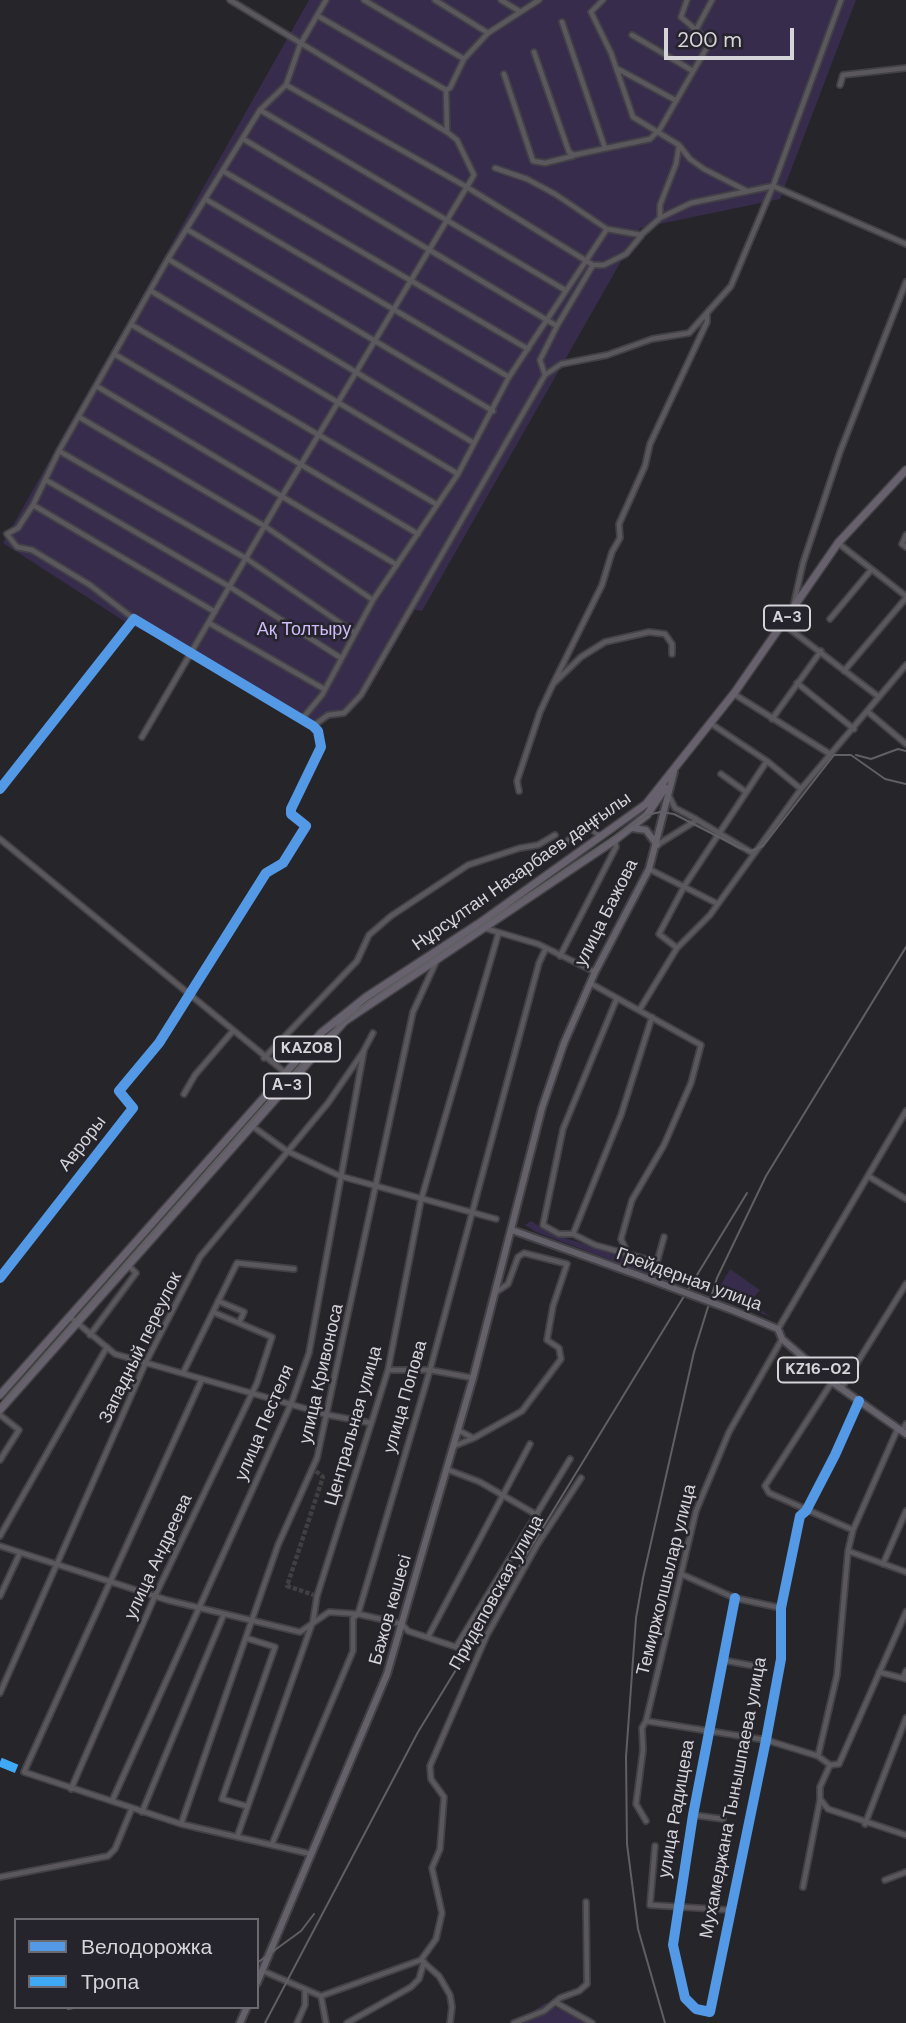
<!DOCTYPE html>
<html>
<head>
<meta charset="utf-8">
<style>
  body { margin:0 }
  #map { position:relative; width:906px; height:2023px; overflow:hidden; background:#262529; font-family:"DM Sans",sans-serif }
  canvas { display:block }
  .legend { position:absolute; left:14px; top:1918px; width:245px; height:91px; box-sizing:border-box; background:#25232b; border:2px solid #6b6a71; margin:0; padding:9px 12px; list-style:none; font-size:21px; color:#d5d4d9 }
  .legend li { display:flex; align-items:center; gap:14px; height:35px }
  .legend b { width:35px; border:2px solid #6b6a71 }
  .scale { position:absolute; left:664px; top:28px; width:130px; height:32px; box-sizing:border-box; border:4px solid #d5d4d9; border-top:0; padding-left:9px; font-size:21px; line-height:24px; white-space:nowrap; color:#d5d4d9; -webkit-text-stroke:5px #25232b; paint-order:stroke }
</style>
</head>
<body>
<div id="map">
<canvas width="906" height="2023"></canvas>
<ul class="legend">
<li><b style="height:9px;background:#5399e6"></b>Велодорожка</li>
<li><b style="height:9px;background:#3fa9f5"></b>Тропа</li>
</ul>
<div class="scale">200 m</div>
</div>
<script>
const ctx = document.querySelector('canvas').getContext('2d');
ctx.lineJoin = 'round';
function fill(path, color) {
  ctx.fillStyle = color;
  ctx.fill(path, 'evenodd');
}
function shape(rows) {
  const path = new Path2D();
  for (const r of rows) {
    path.moveTo(r[0], r[1]);
    for (let i = 2; i < r.length; i += 2) path.lineTo(r[i], r[i + 1]);
  }
  return path;
}
function stroke(path, color, width, dash) {
  ctx.strokeStyle = color;
  ctx.lineWidth = width;
  ctx.lineCap = dash ? 'butt' : 'round';
  ctx.setLineDash(dash || []);
  ctx.stroke(path);
}
function label(font, color, halo, rows, align = 'center') {
  ctx.font = font + ' "DM Sans",sans-serif';
  ctx.lineWidth = 5;
  ctx.setLineDash([]);
  ctx.textBaseline = 'middle';
  ctx.strokeStyle = halo;
  ctx.fillStyle = color;
  for (const [text, x, y, turn = 0] of rows) {
    ctx.save();
    ctx.translate(x, y);
    ctx.rotate((+turn || 0) * Math.PI / 180);
    ctx.textAlign = isNaN(turn) ? turn : align;
    if (halo) ctx.strokeText(text, 0, 0);
    ctx.fillText(text, 0, 0);
    ctx.restore();
  }
}
fill(shape([
  [309,0,856,0,780,199,640,228,422,611,411,609,361,695,344,713,328,715,313,726,191,654,127,623,3,543],
  [531,1221,555,1235,662,1268,657,1277,536,1232,525,1225],
  [730,1269,760,1290,750,1302,771,1317,715,1295],
  [545,2003,588,2022,588,2023,516,2023]
]), '#382c4d');
stroke(shape([
  [311,1467,323,1477,287,1586,317,1596]
]), '#403f43', 4.5, [4.5, 2]);
const minor = shape([
  [230,0,447,132],
  [364,0,464,59],
  [435,0,488,33],
  [501,0,519,11],
  [603,0,591,12,611,53,633,117,679,145,690,159,704,169,747,191],
  [687,0,681,17,696,30],
  [318,16,446,90],
  [562,22,605,148],
  [632,35,693,71],
  [534,52,569,152,574,155,650,139,660,129,710,42,696,30,712,0],
  [618,69,675,100],
  [504,74,533,161,545,163,573,156],
  [286,85,465,186,593,265,604,265,626,254,641,236],
  [840,85,843,75,906,68],
  [260,110,565,290],
  [245,140,557,326,593,265],
  [495,168,527,179,555,194,607,229],
  [223,171,528,349],
  [207,200,509,377],
  [660,218,660,205,676,164,679,146],
  [188,230,493,411],
  [168,259,472,442],
  [151,291,458,474],
  [132,325,436,504],
  [116,355,418,534],
  [545,375,540,360,557,326],
  [98,387,397,565],
  [79,417,266,527,373,600],
  [59,451,247,559,355,633],
  [46,480,230,587,341,658],
  [33,505,215,612],
  [906,535,902,544,906,547],
  [838,543,906,596],
  [794,603,803,563,840,452,906,282],
  [134,619,90,585,32,550,17,547,7,534,18,528,33,505,59,451,168,259,260,110,286,85,300,45,326,0],
  [830,619,871,570],
  [209,623,324,689],
  [783,624,879,697],
  [844,671,906,598],
  [797,683,854,729],
  [553,684,602,585,612,552,620,538,619,524,645,466,650,444,707,322,707,314],
  [734,694,830,754],
  [868,712,906,744],
  [302,719,322,695,373,600,458,474,509,377,607,229,641,235,660,218,691,203,773,186,906,244],
  [772,719,821,651],
  [710,723,767,761,801,789],
  [313,726,328,715,344,713,361,695,545,375,561,364,607,355,652,339,689,333,731,286,773,186,841,0],
  [142,737,282,496,474,175,457,140,447,132,446,90,450,88,464,59,488,33,539,0],
  [721,774,746,792],
  [0,789,134,619,313,726,318,731,321,747,291,809,291,814,306,826,283,863,266,873,159,1043,119,1091,133,1108,0,1278],
  [519,791,517,781,540,712,553,684,581,657,605,642,649,632,665,634,672,644,672,654],
  [669,796,675,808,696,819],
  [0,839,293,1079],
  [565,843,587,825,601,837],
  [657,845,697,820,754,854],
  [649,869,718,904],
  [484,928,538,944,595,972],
  [677,948,659,934,685,885,767,761],
  [560,956,616,847,615,840],
  [590,983,701,1045,691,1083,664,1145,632,1200,621,1239,628,1254],
  [617,998,563,1129,543,1225,559,1234,573,1234,595,1245,657,1262,664,1237],
  [640,1009,677,948,710,915,801,789,906,665],
  [264,1058,357,961,369,935,391,916,468,865,520,848,538,845,555,835],
  [184,1094,195,1075,232,1032],
  [252,1126,287,1151,340,1176,496,1219],
  [868,1176,906,1199],
  [573,1234,621,1115,652,1017],
  [218,1301,244,1312,239,1323],
  [70,1317,115,1354,328,1415,371,1423],
  [778,1329,906,1111],
  [90,1335,136,1273,127,1264],
  [388,1370,430,1370,473,1378],
  [183,1373,237,1263,294,1269],
  [202,1379,24,1772,181,1824,311,1854],
  [832,1382,765,1486,769,1493,853,1530],
  [841,1389,906,1284],
  [0,1415,19,1430,0,1460],
  [458,1430,473,1438],
  [902,1431,906,1424],
  [454,1446,474,1438,522,1411,561,1359,559,1348,547,1340,553,1306,567,1264,524,1253,518,1257,508,1284,495,1293],
  [446,1469,480,1482,537,1515],
  [0,1536,107,1347],
  [0,1546,167,1600,300,1632,329,1612,358,1614,402,1624,408,1631,456,1647,570,1459],
  [848,1551,906,1572],
  [883,1564,906,1511],
  [681,1574,735,1598,781,1608],
  [0,1596,20,1553],
  [735,1598,693,1815,673,1945,685,1998,696,2009,710,2012,766,1740,781,1659,781,1608,800,1516,806,1511,835,1455,859,1401],
  [428,1637,530,1444],
  [722,1660,760,1667],
  [879,1672,906,1679],
  [903,1678,906,1671],
  [0,1693,146,1362,200,1257,328,1103,363,1052],
  [646,1721,766,1740,818,1756,830,1765,839,1764,906,1612],
  [818,1756,837,1675,848,1551,853,1530,898,1428],
  [830,1765,820,1787,820,1799,828,1809,906,1835],
  [71,1789,155,1596,257,1383,272,1337,213,1312],
  [112,1801,291,1404,309,1353,364,1050,373,1033],
  [246,1806,222,1799,275,1647,246,1638],
  [142,1812,224,1614],
  [693,1815,723,1819],
  [646,1821,636,1804,643,1750,642,1728,646,1721,696,1511,729,1432,782,1339],
  [181,1824,278,1545,317,1458,413,1012,436,962],
  [865,1824,906,1718],
  [237,1837,313,1621,317,1596,388,1370,421,1200,498,935],
  [272,1844,353,1651,353,1618,358,1614,430,1370,539,963,546,948],
  [655,1846,650,1905,730,1910],
  [0,1877,108,1856,115,1849,132,1808],
  [885,1880,906,1872],
  [803,1887,820,1800],
  [422,1961,439,1976,450,1995,452,2007,450,2023],
  [263,1971,321,1996,421,1960,436,1939,442,1913,432,1868,440,1849,444,1797,431,1779,430,1766,487,1635,537,1545,581,1478],
  [321,1996,326,2023],
  [555,2002,592,2023],
  [297,2023,305,2005,305,1991],
  [347,2023,411,1987,419,1979,424,1962],
  [514,2023,544,2011,560,1998,579,1991,587,1984,586,1902]
]);
const major = shape([
  [632,828,646,830,657,845],
  [512,1230,646,1278],
  [732,1310,778,1329,782,1339,832,1382,906,1434],
  [257,1983,387,1674,473,1378,542,1108,564,1043,595,972,649,869,674,772],
  [240,2023,247,2007]
]);
const highway = shape([
  [0,1395,321,1033,366,997,478,924,646,804,735,692,838,543,906,470],
  [0,1410,345,1021,615,840,647,815,665,788]
]);
stroke(minor, '#424146', 8);
stroke(major, '#424146', 10);
stroke(highway, '#424146', 10);
stroke(minor, '#5a585c', 4.5);
stroke(major, '#65616a', 6);
stroke(highway, '#66616d', 7);
stroke(shape([
  [856,755,871,759,898,749,906,751],
  [0,1405,324,1038,369,1001,647,815,660,812,674,814,740,848,751,851,763,846,834,755,851,755,885,779,906,784]
]), '#605f62', 2);
stroke(shape([
  [257,1963,301,1931,314,1914],
  [68,2009,79,2007],
  [265,2023,418,1732,747,1193],
  [665,2023,638,1929,627,1844,626,1757,636,1618,643,1578,694,1352,717,1278,766,1176,906,947]
]), '#605f62', 2);
const majorBridge = shape([
  [646,1278,732,1310]
]);
stroke(majorBridge, '#424146', 10, []);
stroke(majorBridge, '#65616a', 6);
stroke(shape([
  [0,1762,24,1772]
]), '#3fa9f5', 9, [18, 9]);
stroke(shape([
  [0,789,134,619,313,726,318,731,321,747,291,809,291,814,306,826,283,863,266,873,159,1043,119,1091,133,1108,0,1278],
  [735,1598,693,1815,673,1945,685,1998,696,2009,710,2012,766,1740,781,1659,781,1608,800,1516,806,1511,835,1455,859,1401]
]), '#5399e6', 10);
for (const [x, y, w] of [
  [787,618,46],
  [307,1049,66],
  [287,1086,46],
  [818,1370,80]
]) {
  const box = new Path2D();
  box.roundRect(x - w / 2, y - 12.5, w, 25, 5);
  ctx.fillStyle = '#25232b';
  ctx.fill(box);
  stroke(box, '#d5d4d9', 2);
}
label('bold 16px', '#d5d4d9', null, [
  ["A-3",787,618],
  ["KAZ08",307,1049],
  ["А-3",287,1086],
  ["KZ16-02",818,1370]
]);
label('18px', '#d0bcf8', '#25232b', [
  ["Ақ Толтыру",304,630]
]);
label('18px', '#d5d4d9', '#25232b', [
  ["Нұрсұлтан Назарбаев даңғылы",522,872,-35],
  ["улица Бажова",607,913,-63],
  ["Авроры",83,1144,-52],
  ["Грейдерная улица",689,1280,20],
  ["Западный переулок",141,1348,-64],
  ["улица Кривоноса",322,1374,-77],
  ["улица Попова",406,1397,-74],
  ["улица Пестеля",265,1423,-67],
  ["Центральная улица",354,1426,-74],
  ["улица Андреева",159,1557,-65],
  ["Темиржолшылар улица",667,1580,-76],
  ["Придеповская улица",497,1593,-61],
  ["Бажов көшесі",391,1610,-74],
  ["Мухамеджана Тынышпаева улица",734,1798,-79],
  ["улица Радищева",677,1809,-80]
]);
</script>
</body>
</html>
